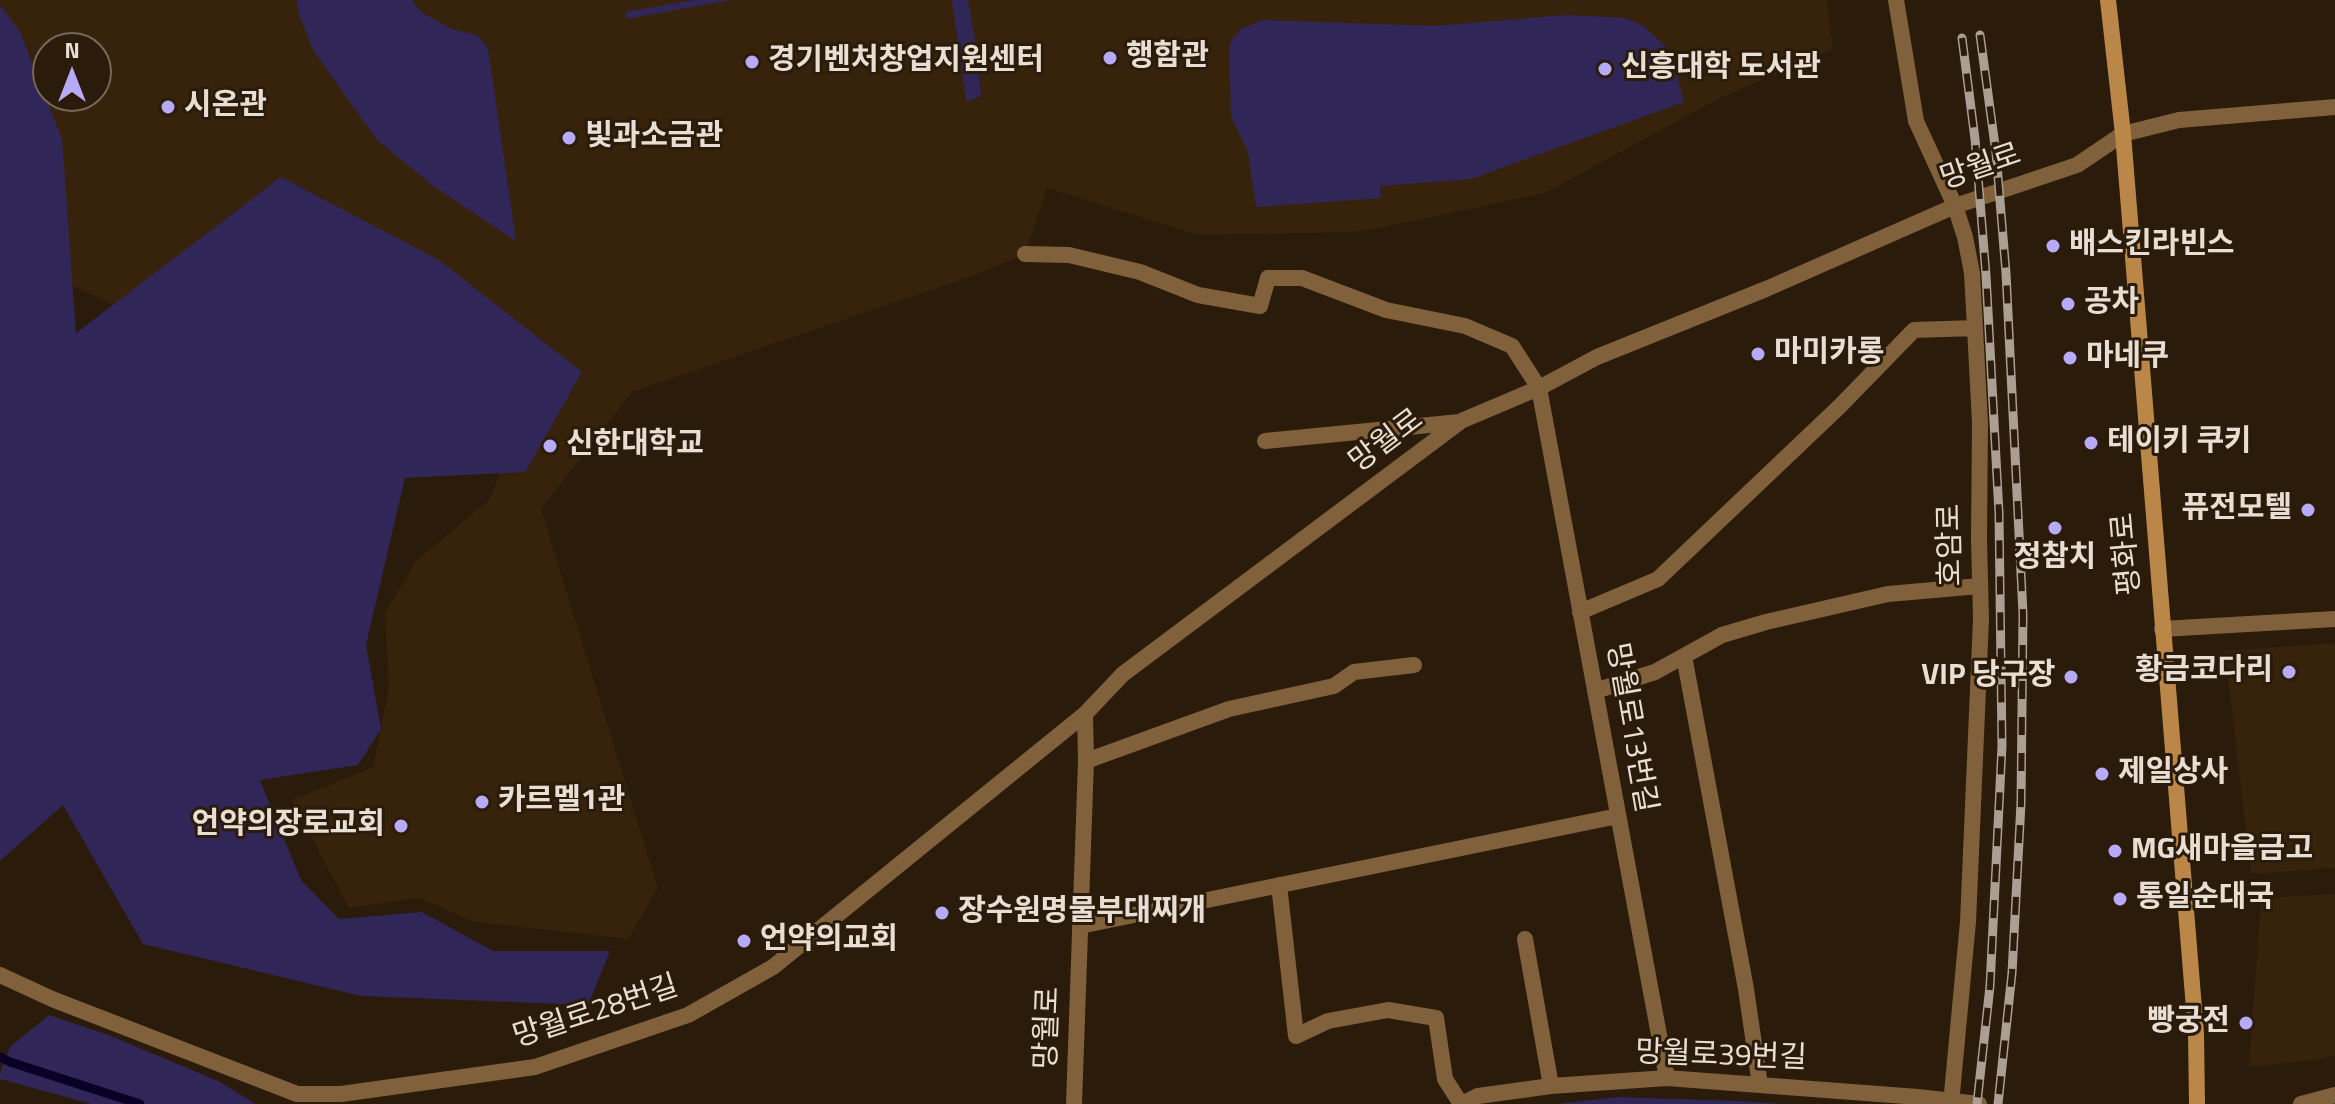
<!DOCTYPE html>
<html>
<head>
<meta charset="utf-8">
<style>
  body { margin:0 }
  #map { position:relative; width:2335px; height:1104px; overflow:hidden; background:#2a1b0a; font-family:"Titillium Web",sans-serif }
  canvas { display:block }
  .north { position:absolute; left:32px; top:32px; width:80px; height:80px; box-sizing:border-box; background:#2a1b0a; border:2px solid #76695a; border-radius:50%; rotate:0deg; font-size:22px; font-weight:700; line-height:32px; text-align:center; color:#e8ded3 }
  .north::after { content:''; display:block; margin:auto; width:28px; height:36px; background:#b7abf8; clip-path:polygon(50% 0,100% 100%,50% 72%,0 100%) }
</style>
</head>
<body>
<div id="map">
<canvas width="2335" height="1104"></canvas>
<div class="north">N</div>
</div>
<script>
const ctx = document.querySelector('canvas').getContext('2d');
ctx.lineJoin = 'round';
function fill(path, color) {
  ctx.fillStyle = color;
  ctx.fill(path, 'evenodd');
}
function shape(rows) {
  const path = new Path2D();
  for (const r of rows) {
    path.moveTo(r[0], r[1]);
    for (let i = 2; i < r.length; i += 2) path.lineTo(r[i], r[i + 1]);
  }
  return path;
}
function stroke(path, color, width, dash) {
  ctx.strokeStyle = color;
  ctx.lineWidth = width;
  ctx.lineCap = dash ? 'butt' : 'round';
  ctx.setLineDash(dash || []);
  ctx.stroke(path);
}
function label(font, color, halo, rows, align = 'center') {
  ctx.font = font + ' "Titillium Web","Noto Sans KR",sans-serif';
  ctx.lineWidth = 6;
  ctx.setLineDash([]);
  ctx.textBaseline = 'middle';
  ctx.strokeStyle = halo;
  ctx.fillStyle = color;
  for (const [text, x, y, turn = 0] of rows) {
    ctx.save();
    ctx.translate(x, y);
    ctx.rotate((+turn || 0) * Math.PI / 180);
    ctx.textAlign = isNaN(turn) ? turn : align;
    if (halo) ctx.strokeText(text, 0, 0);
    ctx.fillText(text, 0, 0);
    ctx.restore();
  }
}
fill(shape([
  [0,0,1827,0,1833,49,1718,99,1545,193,1380,228,1355,232,1198,235,1047,188,1025,254,978,274,632,392,541,509,658,888,628,939,475,922,419,898,349,908,292,800,373,767,389,688,385,613,417,560,490,499,539,368,320,196,127,312,0,250],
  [48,48,96,48,96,96,48,96],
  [2335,643,2335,868,2251,874,2225,651],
  [2335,894,2335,1055,2313,1060,2249,1067,2261,898]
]), '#37230b');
fill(shape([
  [297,0,412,0,421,12,452,29,477,35,488,48,516,241,432,185,377,140,313,50,298,12],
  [694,0,731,0,627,19,625,12],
  [952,0,968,0,975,40,981,96,966,102],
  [0,5,20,32,62,139,76,333,281,177,439,260,582,372,525,472,405,478,366,645,381,729,358,765,260,780,301,880,339,919,422,912,493,951,610,951,588,1005,361,996,143,944,63,805,0,861],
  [1565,15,1626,18,1645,27,1667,48,1674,64,1684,102,1471,179,1380,186,1381,198,1256,207,1248,152,1231,117,1229,47,1233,38,1241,29,1262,20,1435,26],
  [49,1015,111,1036,218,1081,256,1104,92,1104,0,1079,0,1073,10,1047],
  [1617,1097,1739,1101,1783,1104,1557,1104]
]), '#312658');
stroke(shape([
  [0,1057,10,1062,140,1104]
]), '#090025', 9);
stroke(shape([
  [1896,0,1916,121,1955,206,1965,237,1972,273,1975,328,1980,423,1979,540,1981,619,1968,922,1951,1104],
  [1025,254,1069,255,1140,272,1198,295,1260,306,1268,278,1302,278,1386,310,1465,326,1512,346,1539,388,1667,1078],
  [1265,441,1460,422],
  [1580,612,1658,579,1839,407,1914,330,1975,328],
  [2162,629,2335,619],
  [1684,656,1746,989,1760,1085],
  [1595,691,1655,672,1722,635,1766,622,1888,594,1980,586],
  [1086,761,1229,709,1334,686,1354,672,1414,665],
  [1279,885,1296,1036,1328,1021,1388,1010,1436,1018,1445,1079,1461,1104],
  [1080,926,1618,816],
  [1525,939,1551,1086],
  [0,975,52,999,297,1094,341,1094,535,1067,688,1015,773,967,1085,714,1123,674,1461,421,1539,388,1597,357,1766,289,1955,206,2077,165,2123,134,2179,120,2335,107],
  [1074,1104,1086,761,1085,714],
  [1462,1104,1478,1096,1551,1086,1667,1078,1918,1097,1979,1104],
  [2301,1104,2335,1095]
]), '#81613c', 16);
stroke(shape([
  [2108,0,2123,134,2196,1033,2197,1104]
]), '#bb8749', 16);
const rail = shape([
  [1980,35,1996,153,2006,273,2023,614,2021,803,2012,973,1998,1104],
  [1962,38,1975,139,1986,275,1999,513,2002,746,1990,986,1977,1104]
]);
stroke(rail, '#aa9f92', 9);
stroke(rail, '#2a1b0a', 6, [18]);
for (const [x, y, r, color] of [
  [1110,58,8,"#b7abf8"],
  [752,62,8,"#b7abf8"],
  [1605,69,8,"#b7abf8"],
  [168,107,8,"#b7abf8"],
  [569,138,8,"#b7abf8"],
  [2053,246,8,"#b7abf8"],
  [2068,304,8,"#b7abf8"],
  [1758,354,8,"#b7abf8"],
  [2070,358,8,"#b7abf8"],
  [2091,443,8,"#b7abf8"],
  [550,446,8,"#b7abf8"],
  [2308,510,8,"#b7abf8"],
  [2055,528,8,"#b7abf8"],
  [2289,672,8,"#b7abf8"],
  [2071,677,8,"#b7abf8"],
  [2102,774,8,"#b7abf8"],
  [482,802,8,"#b7abf8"],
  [401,826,8,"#b7abf8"],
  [2115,851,8,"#b7abf8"],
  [2120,899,8,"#b7abf8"],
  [942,913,8,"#b7abf8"],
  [744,941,8,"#b7abf8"],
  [2246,1023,8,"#b7abf8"]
]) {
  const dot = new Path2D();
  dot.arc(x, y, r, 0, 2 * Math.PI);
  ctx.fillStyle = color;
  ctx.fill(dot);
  stroke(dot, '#2a1b0a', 3);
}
label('bold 30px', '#e8ded3', '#2a1b0a', [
  ["행함관",1126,58],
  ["경기벤처창업지원센터",768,62],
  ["신흥대학 도서관",1621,69],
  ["시온관",184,107],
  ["빛과소금관",585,138],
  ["배스킨라빈스",2069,246],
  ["공차",2084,304],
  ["마미카롱",1774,354],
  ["마네쿠",2086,358],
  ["테이키 쿠키",2107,443],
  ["신한대학교",566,446],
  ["퓨전모텔",2292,510,"right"],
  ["정참치",2055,559,"center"],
  ["황금코다리",2273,672,"right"],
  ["VIP 당구장",2055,677,"right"],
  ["제일상사",2118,774],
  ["카르멜1관",498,802],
  ["언약의장로교회",385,826,"right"],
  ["MG새마을금고",2131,851],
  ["통일순대국",2136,899],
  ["장수원명물부대찌개",958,913],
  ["언약의교회",760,941],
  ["빵궁전",2230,1023,"right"]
], 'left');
label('30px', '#e8ded3', '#2a1b0a', [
  ["망월로",1981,168,-19],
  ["망월로",1387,442,-37],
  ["호암로",1952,545,-91],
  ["평화로",2128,554,-95],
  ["망월로13번길",1630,728,80],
  ["망월로28번길",596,1013,-18],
  ["망월로",1049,1028,-88],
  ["망월로39번길",1721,1057,2]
]);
</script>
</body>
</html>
